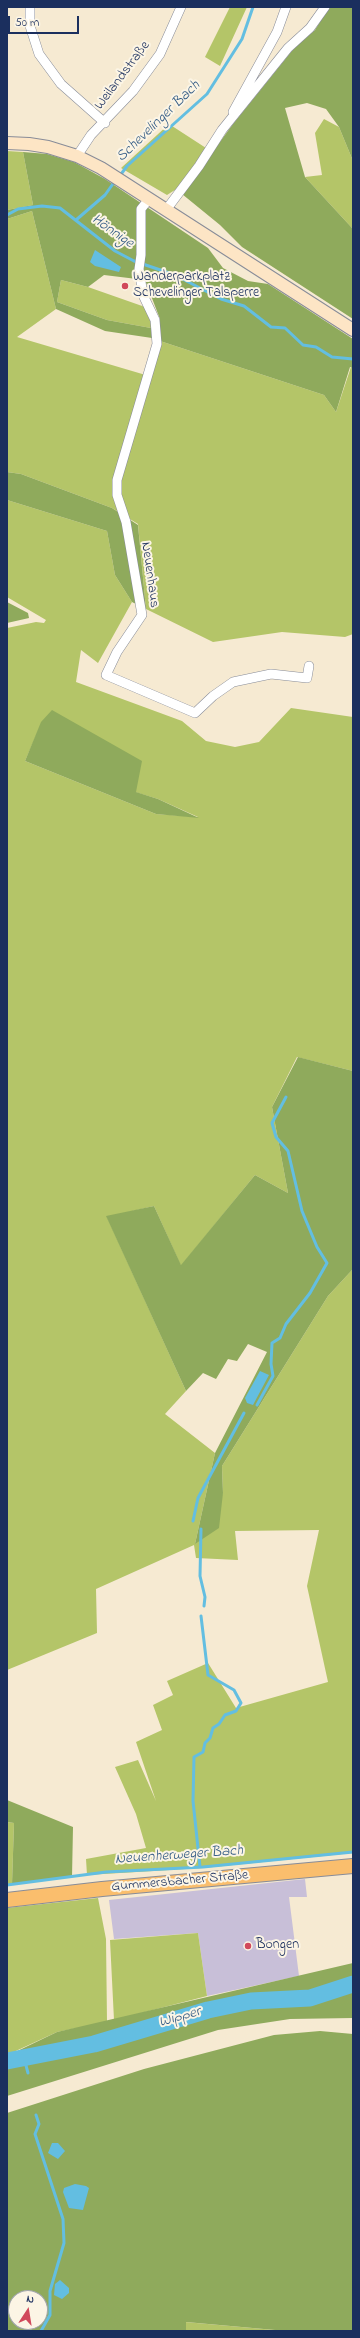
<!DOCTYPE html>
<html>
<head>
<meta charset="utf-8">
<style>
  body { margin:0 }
  #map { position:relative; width:360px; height:2338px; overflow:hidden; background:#f6ead2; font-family:"Indie Flower",sans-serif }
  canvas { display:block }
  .frame { position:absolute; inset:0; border:8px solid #1b2f5e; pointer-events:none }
  .north { position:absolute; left:8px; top:2290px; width:40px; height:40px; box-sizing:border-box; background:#fcf5e5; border:1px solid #a2a6af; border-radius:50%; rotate:12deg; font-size:11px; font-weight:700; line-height:16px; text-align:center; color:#1b2f5e }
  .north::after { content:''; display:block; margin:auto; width:14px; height:18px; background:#d1495b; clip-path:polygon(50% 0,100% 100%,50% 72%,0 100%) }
  .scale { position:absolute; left:8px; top:16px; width:71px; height:18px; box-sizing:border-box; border:2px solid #1b2f5e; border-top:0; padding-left:5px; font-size:12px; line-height:14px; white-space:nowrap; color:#1b2f5e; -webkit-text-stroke:3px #fcf5e5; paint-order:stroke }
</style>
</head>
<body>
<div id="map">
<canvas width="360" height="2338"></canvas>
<div class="frame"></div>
<div class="north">N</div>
<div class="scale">50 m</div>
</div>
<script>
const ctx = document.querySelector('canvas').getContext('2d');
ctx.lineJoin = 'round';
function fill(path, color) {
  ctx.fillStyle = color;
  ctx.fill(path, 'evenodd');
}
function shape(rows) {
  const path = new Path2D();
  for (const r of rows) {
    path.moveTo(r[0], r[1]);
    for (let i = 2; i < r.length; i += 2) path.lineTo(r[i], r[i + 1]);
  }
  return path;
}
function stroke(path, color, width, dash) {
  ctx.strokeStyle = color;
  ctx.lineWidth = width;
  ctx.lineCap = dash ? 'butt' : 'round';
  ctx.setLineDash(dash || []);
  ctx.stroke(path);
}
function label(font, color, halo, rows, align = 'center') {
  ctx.font = font + ' "Indie Flower",sans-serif';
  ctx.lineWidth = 4;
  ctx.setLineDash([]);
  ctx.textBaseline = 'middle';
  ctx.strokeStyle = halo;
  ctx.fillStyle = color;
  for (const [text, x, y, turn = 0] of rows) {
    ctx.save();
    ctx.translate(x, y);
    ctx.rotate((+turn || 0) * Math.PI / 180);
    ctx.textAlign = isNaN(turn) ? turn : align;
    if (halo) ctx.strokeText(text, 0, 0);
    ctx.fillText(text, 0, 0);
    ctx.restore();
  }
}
fill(shape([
  [305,1879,307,1897,289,1897,299,1976,207,1996,198,1933,114,1939,109,1900]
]), '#c8bfd8');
fill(shape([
  [230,7,247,7,220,66,205,57],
  [324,119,339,127,353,161,353,229,305,177,322,175,315,133],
  [169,124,206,148,181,186,167,195,121,168],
  [7,151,23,152,33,205,7,210],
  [32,211,56,309,17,337,149,376,157,340,324,395,336,412,351,367,353,368,353,634,345,637,282,632,213,642,146,609,138,524,112,508,21,474,7,472,7,219],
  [61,280,88,287,145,307,152,322,151,328,107,320,57,302],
  [7,500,107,531,115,575,132,602,98,663,81,650,76,682,182,721,206,741,235,747,259,742,291,708,353,717,353,1071,297,1057,272,1107,288,1193,255,1175,181,1266,154,1206,107,1217,186,1391,165,1414,215,1453,195,1544,223,1493,222,1466,328,1296,353,1269,353,1853,203,1868,87,1875,86,1859,146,1848,136,1814,115,1767,138,1760,156,1801,136,1742,162,1730,153,1705,173,1695,167,1681,208,1663,236,1708,328,1682,307,1586,319,1530,235,1531,238,1560,196,1558,194,1545,96,1589,97,1633,7,1670,7,628,36,622,44,623,46,620,7,597],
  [42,722,135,792,158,799,198,817,156,814,25,761],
  [7,1822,14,1823,12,1884,7,1885],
  [98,1898,106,1939,107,2022,57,2032,7,2055,7,1908],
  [198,1933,207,1996,114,2020,110,1940],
  [185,2322,286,2331,186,2331]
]), '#b4c568');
fill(shape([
  [329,7,353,7,353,161,339,127,326,109,307,103,285,108,305,177,353,229,353,319,242,247,220,225,182,194,233,124,295,47,315,30],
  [23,152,47,154,74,162,105,179,208,248,223,268,248,281,268,284,353,339,353,368,350,367,336,412,324,395,157,340,160,319,145,280,104,275,88,287,61,280,57,302,107,320,151,328,152,338,105,331,56,309,32,211,7,219,7,210,33,205],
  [7,472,21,474,112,508,138,525,146,609,132,602,115,575,107,531,7,500],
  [7,602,28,613,29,618,7,623],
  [52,710,142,761,136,792,158,799,199,818,156,814,25,761,41,722],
  [298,1057,353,1071,353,1269,328,1296,222,1466,223,1493,219,1528,195,1544,215,1453,267,1352,248,1344,237,1361,228,1359,216,1379,203,1373,186,1391,106,1216,154,1206,181,1265,255,1175,288,1193,272,1107],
  [7,1800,73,1827,72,1877,12,1884,14,1823,7,1822],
  [353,1963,353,2018,290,2019,218,2030,7,2096,7,2056,57,2032],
  [320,2031,353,2034,353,2331,286,2331,186,2322,186,2331,7,2331,7,2113,144,2069,274,2035],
  [16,2298,40,2298,40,2322,16,2322]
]), '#8faa5c');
fill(shape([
  [95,250,121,267,119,272,95,266,90,262],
  [260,1371,269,1375,253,1405,247,1403,245,1398],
  [52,2143,58,2143,65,2151,58,2159,48,2153],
  [75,2184,86,2186,89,2188,83,2210,69,2208,63,2192,64,2188],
  [60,2280,69,2288,69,2293,62,2299,54,2295,55,2284]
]), '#63bee1');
stroke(shape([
  [119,177,127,166,207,94,242,39,253,7],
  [7,215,18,209,42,206,60,208,115,251,134,261,175,275,221,299,244,306,271,327,285,328,303,345,316,347,332,357,353,359],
  [76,220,105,195,115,181],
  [257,1405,273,1376,271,1364,272,1343,280,1338,286,1324,310,1293,327,1263,317,1247,302,1211,288,1151,276,1137,272,1123,286,1097],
  [193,1521,198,1498,244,1413],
  [201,1529,200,1576,205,1597,204,1606],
  [200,1867,193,1801,194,1757,203,1752,205,1743,210,1738,213,1728,219,1724,225,1715,236,1711,241,1703,234,1690,208,1675,201,1616],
  [7,1885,106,1872,203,1867,353,1852],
  [24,2058,28,2073],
  [36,2115,39,2124,35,2134,63,2219,64,2243,50,2291,50,2315,41,2331]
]), '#63bee1', 3);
stroke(shape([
  [7,2061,94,2044,208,2010,251,2001,310,1998,353,1984]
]), '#63bee1', 17);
const minor = shape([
  [30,7,30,26,39,54,61,84,105,123],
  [233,112,277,32,286,7],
  [77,156,91,135,133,91,160,54,181,7],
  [149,199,141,209,141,255,139,269,143,295,155,320,157,344,117,480,117,495,126,522,142,615,117,652,106,675,195,713,213,696,233,682,271,674,307,678,309,666],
  [166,210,199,166,222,130,288,48,310,28,325,7]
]);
const secondary = shape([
  [7,143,29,144,48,147,77,156,101,168,353,330]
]);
const primary = shape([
  [7,1900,102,1889,353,1866]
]);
stroke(minor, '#888c98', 10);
stroke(secondary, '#888c98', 14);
stroke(primary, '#888c98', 16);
stroke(minor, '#fff', 9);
stroke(secondary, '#fde5c5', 12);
stroke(primary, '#fabe6d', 14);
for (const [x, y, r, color] of [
  [125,286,4,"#d1495b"],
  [248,1946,4,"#d1495b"]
]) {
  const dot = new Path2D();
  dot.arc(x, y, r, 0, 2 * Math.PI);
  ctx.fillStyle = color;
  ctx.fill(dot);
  stroke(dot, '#fcf5e5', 1.5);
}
label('14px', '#1b2f5e', '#fcf5e5', [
  ["Weilandstraße",123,76,-53],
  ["Neuenhaus",149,575,82],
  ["Gummersbacher Straße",180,1882,-5]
]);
label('14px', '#1b2f5e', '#fcf5e5', [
  ["Wanderparkplatz",133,278],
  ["Schevelinger Talsperre",133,294],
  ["Bongen",256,1946]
], 'left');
label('italic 15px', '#315a85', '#fcf5e5', [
  ["Schevelinger Bach",159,122,-44],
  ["Hönnige",112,232,35],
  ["Neuenherweger Bach",179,1856,-4],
  ["Wipper",180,2018,-16]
]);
</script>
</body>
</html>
